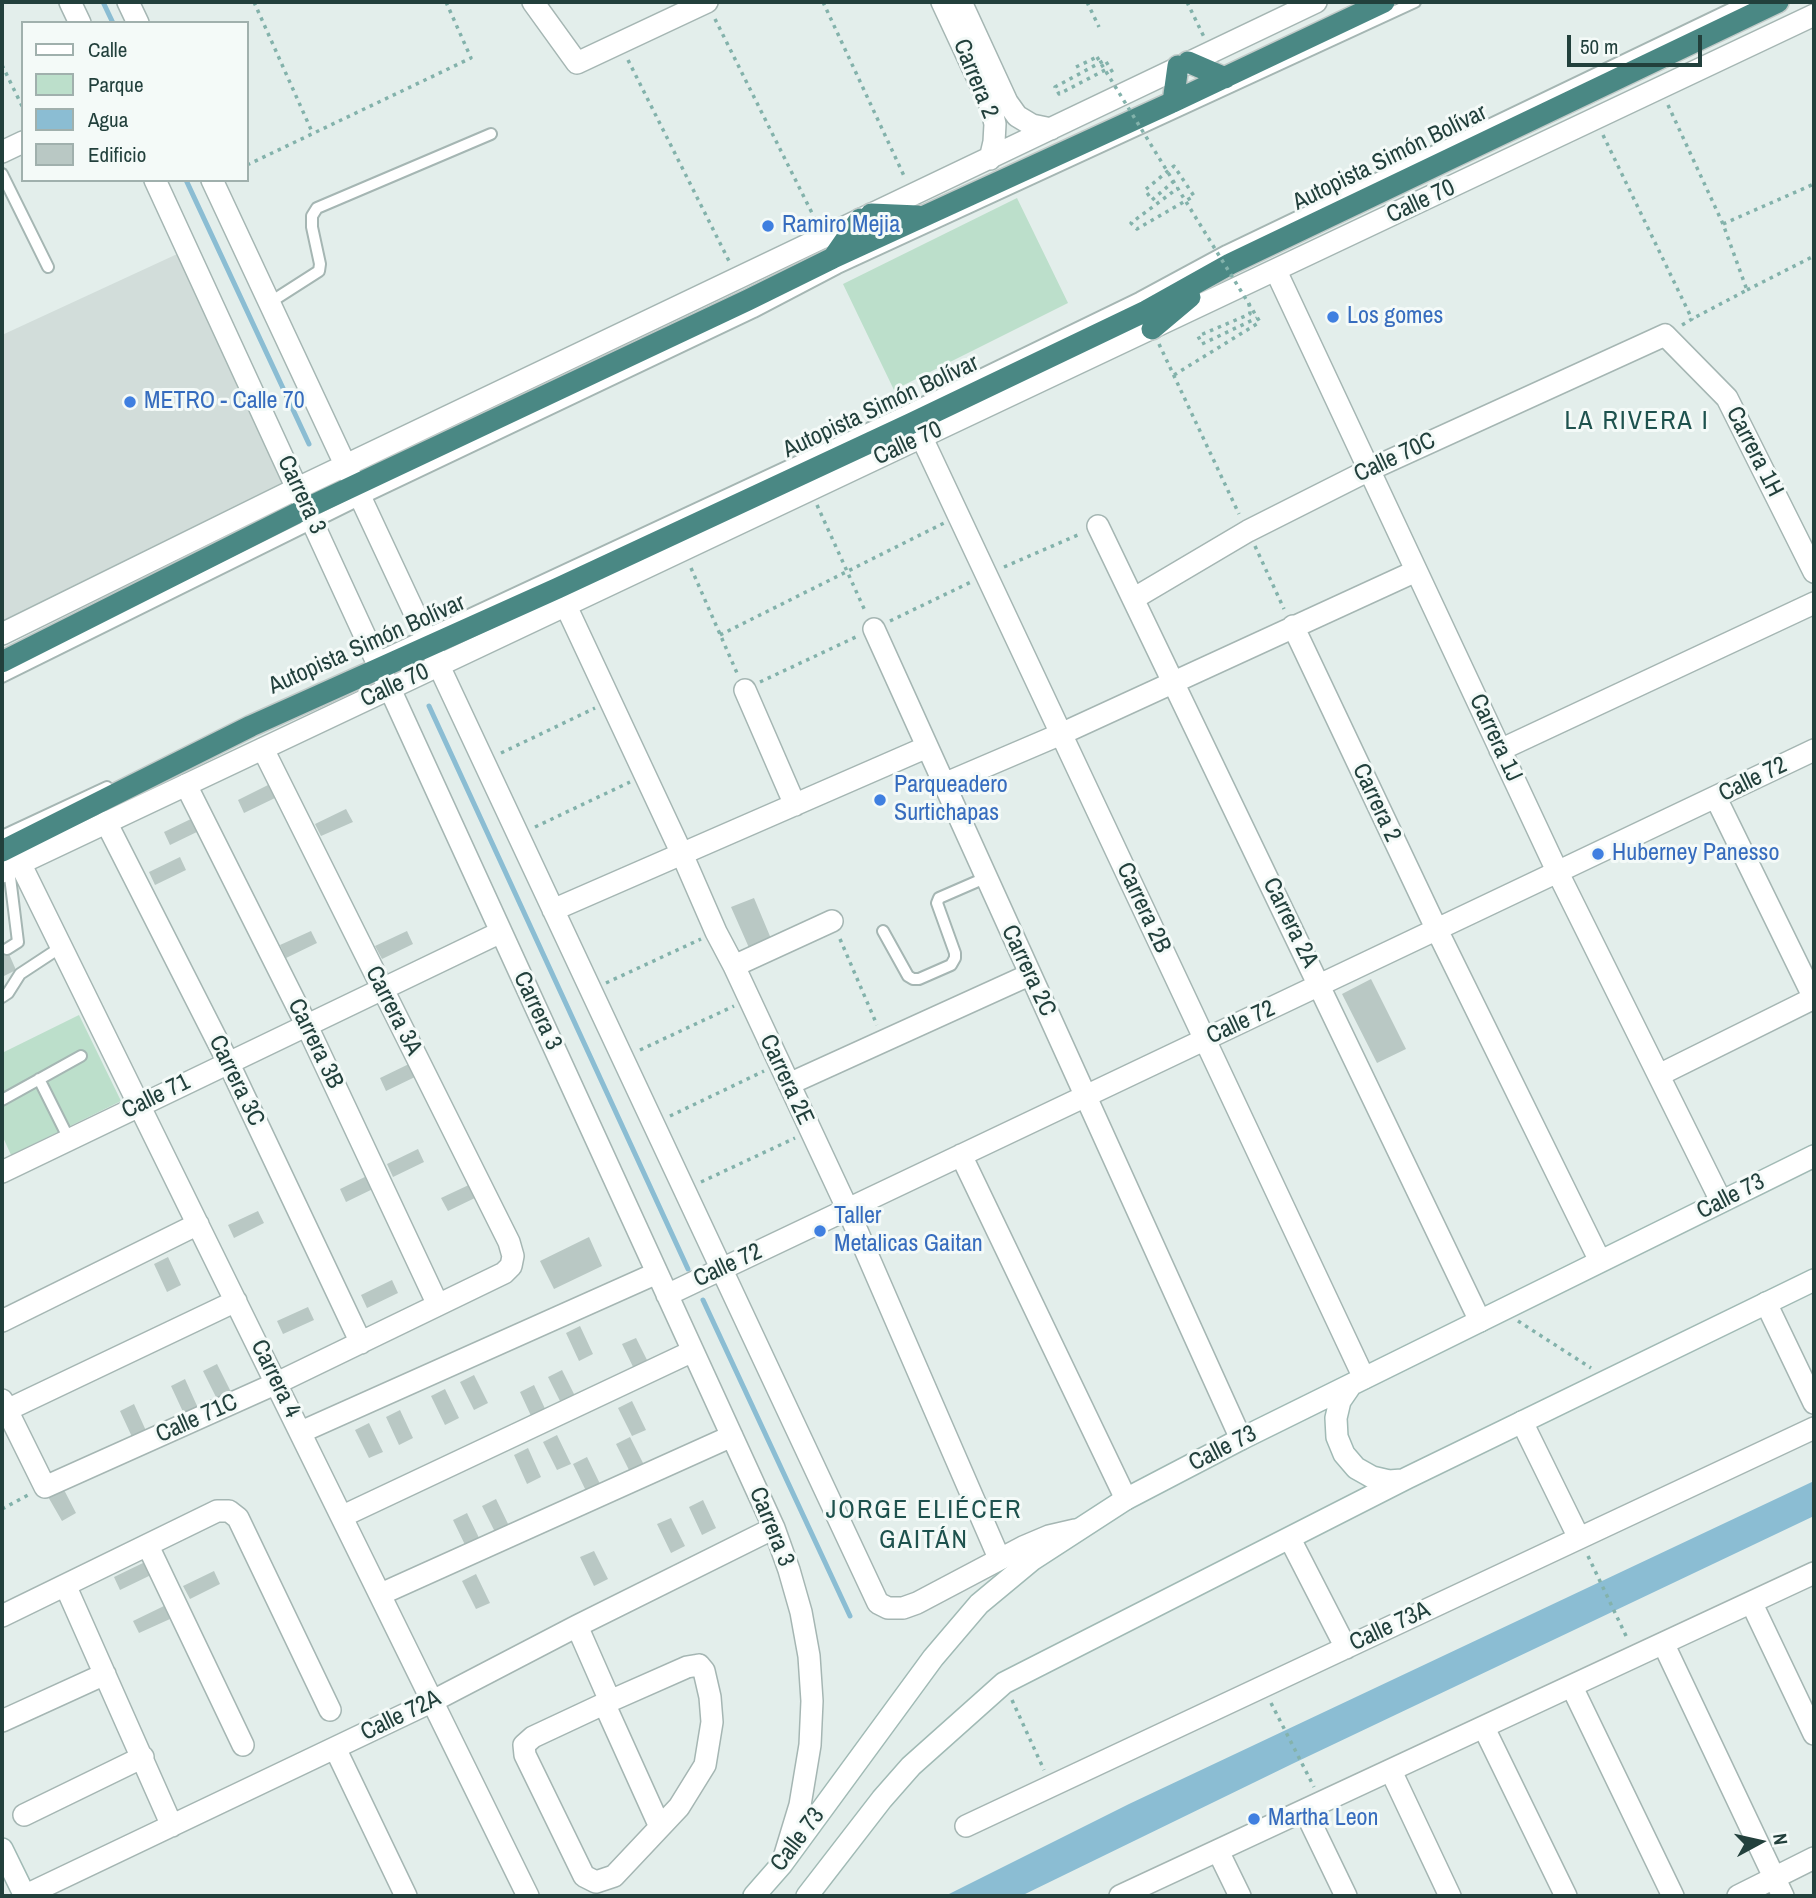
<!DOCTYPE html>
<html>
<head>
<meta charset="utf-8">
<style>
  body { margin:0 }
  #map { position:relative; width:1816px; height:1898px; overflow:hidden; background:#e3eeeb; font-family:"Archivo Narrow",sans-serif }
  canvas { display:block }
  .frame { position:absolute; inset:0; border:4px solid #22403c; pointer-events:none }
  .legend { position:absolute; left:21px; top:21px; width:228px; height:161px; box-sizing:border-box; background:#f4faf8; border:2px solid #a0b0ad; margin:0; padding:9px 12px; list-style:none; font-size:21px; color:#22403c }
  .legend li { display:flex; align-items:center; gap:14px; height:35px }
  .legend b { width:35px; border:2px solid #a0b0ad }
  .north { position:absolute; left:1725px; top:1807px; width:70px; height:70px; -webkit-text-stroke:5px #f4faf8; paint-order:stroke; rotate:82deg; font-size:19px; font-weight:700; line-height:28px; text-align:center; color:#22403c }
  .north::after { content:''; display:block; margin:auto; width:24px; height:32px; background:#22403c; clip-path:polygon(50% 0,100% 100%,50% 72%,0 100%) }
  .scale { position:absolute; left:1567px; top:35px; width:135px; height:32px; box-sizing:border-box; border:4px solid #22403c; border-top:0; padding-left:9px; font-size:21px; line-height:24px; white-space:nowrap; color:#22403c; -webkit-text-stroke:5px #f4faf8; paint-order:stroke }
</style>
</head>
<body>
<div id="map">
<canvas width="1816" height="1898"></canvas>
<div class="frame"></div>
<ul class="legend">
<li><b style="height:9px;background:#fff"></b>Calle</li>
<li><b style="height:19px;background:#bcdfcb"></b>Parque</li>
<li><b style="height:19px;background:#8bbdd3"></b>Agua</li>
<li><b style="height:19px;background:#b9c8c4"></b>Edificio</li>
</ul>
<div class="north">N</div>
<div class="scale">50 m</div>
</div>
<script>
const ctx = document.querySelector('canvas').getContext('2d');
ctx.lineJoin = 'round';
function fill(path, color) {
  ctx.fillStyle = color;
  ctx.fill(path, 'evenodd');
}
function shape(rows) {
  const path = new Path2D();
  for (const r of rows) {
    path.moveTo(r[0], r[1]);
    for (let i = 2; i < r.length; i += 2) path.lineTo(r[i], r[i + 1]);
  }
  return path;
}
function stroke(path, color, width, dash) {
  ctx.strokeStyle = color;
  ctx.lineWidth = width;
  ctx.lineCap = dash ? 'butt' : 'round';
  ctx.setLineDash(dash || []);
  ctx.stroke(path);
}
function label(font, color, halo, rows, align = 'center') {
  ctx.font = font + ' "Archivo Narrow",sans-serif';
  ctx.lineWidth = 6;
  ctx.setLineDash([]);
  ctx.textBaseline = 'middle';
  ctx.strokeStyle = halo;
  ctx.fillStyle = color;
  for (const [text, x, y, turn = 0] of rows) {
    ctx.save();
    ctx.translate(x, y);
    ctx.rotate((+turn || 0) * Math.PI / 180);
    ctx.textAlign = isNaN(turn) ? turn : align;
    if (halo) ctx.strokeText(text, 0, 0);
    ctx.fillText(text, 0, 0);
    ctx.restore();
  }
}
fill(shape([
  [188,249,298,488,2,634,2,335]
]), '#d2ddda');
fill(shape([
  [1017,198,1068,303,894,390,843,284],
  [79,1015,121,1101,11,1155,2,1135,2,1053]
]), '#bcdfcb');
fill(shape([
  [1814,1481,1814,1516,1292,1764,1021,1896,945,1896,1129,1804]
]), '#8bbdd3');
stroke(shape([
  [103,2,113,23],
  [186,180,309,444],
  [429,706,688,1269],
  [703,1300,850,1616]
]), '#8bbdd3', 5);
fill(shape([
  [268,785,275,798,244,813,238,800],
  [346,809,353,822,321,836,315,824],
  [195,817,201,830,170,845,164,832],
  [180,857,186,870,155,885,149,872],
  [754,898,772,941,750,950,731,907],
  [311,931,317,943,286,958,280,945],
  [407,931,413,944,382,959,375,946],
  [2,938,16,970,2,977],
  [1371,979,1406,1049,1377,1063,1342,994],
  [411,1063,417,1076,386,1091,380,1078],
  [418,1149,424,1162,393,1177,387,1164],
  [371,1174,377,1187,346,1202,340,1189],
  [473,1183,479,1196,448,1211,441,1198],
  [258,1211,264,1223,234,1238,228,1225],
  [589,1237,602,1266,554,1289,540,1261],
  [168,1257,181,1285,167,1292,154,1264],
  [392,1280,398,1293,367,1308,361,1295],
  [308,1307,314,1320,283,1334,277,1321],
  [580,1326,593,1354,579,1361,566,1333],
  [636,1338,650,1366,636,1373,622,1344],
  [217,1364,231,1392,217,1399,203,1371],
  [562,1370,576,1398,562,1405,548,1377],
  [474,1375,488,1403,474,1410,460,1382],
  [185,1379,198,1408,184,1414,171,1386],
  [534,1385,547,1413,533,1420,520,1392],
  [445,1389,459,1418,445,1425,431,1396],
  [632,1401,646,1430,632,1436,618,1408],
  [134,1404,147,1433,133,1439,120,1411],
  [400,1410,413,1438,399,1445,386,1417],
  [369,1423,383,1452,369,1458,355,1430],
  [557,1435,571,1464,557,1470,543,1442],
  [630,1437,644,1465,630,1472,616,1444],
  [528,1448,541,1477,527,1484,514,1455],
  [587,1457,601,1486,587,1493,573,1464],
  [62,1486,76,1513,62,1521,47,1495],
  [496,1499,510,1528,496,1534,482,1506],
  [703,1500,716,1528,702,1535,689,1507],
  [467,1513,481,1542,467,1549,453,1520],
  [671,1518,685,1546,671,1553,657,1524],
  [594,1551,608,1579,594,1586,580,1557],
  [145,1562,151,1575,120,1590,114,1577],
  [214,1571,220,1584,190,1599,183,1586],
  [476,1574,490,1603,476,1609,462,1581],
  [164,1606,170,1619,139,1633,133,1621]
]), '#b9c8c4');
const service = shape([
  [2,174,48,267],
  [269,303,319,271,320,264,312,227,312,216,317,208,491,134],
  [374,659,906,411,1139,298,1226,251,1745,2],
  [2,677,361,499,754,312,838,268,1415,2],
  [2,836,107,787],
  [883,931,908,976,913,979,919,979,951,965,955,958,955,953,937,903,939,898,985,878],
  [7,949,18,942,9,869],
  [2,997,8,993,20,974,61,947],
  [39,1079,69,1139],
  [2,1100,81,1056]
]);
const minor = shape([
  [533,2,577,63,707,2],
  [2,152,23,142],
  [1276,271,1558,873,1721,1201],
  [922,438,1364,1378],
  [1098,526,1480,1321],
  [1133,599,1248,531,1369,470,1665,335,1727,398,1814,572],
  [566,606,682,854,716,932,734,966,848,1210,999,1558],
  [1293,626,1437,930,1600,1261],
  [874,629,1241,1439],
  [439,666,878,1603,888,1608,903,1608,917,1603,1023,1547,1049,1536,1075,1530],
  [390,689,774,1528,789,1570,801,1612,809,1656,812,1701,810,1745,800,1805,783,1861],
  [745,690,795,805],
  [1500,750,1814,603],
  [944,784,1061,734,1416,571],
  [186,785,306,1024,438,1305],
  [106,822,228,1062,361,1343],
  [20,863,528,1896],
  [553,910,927,747],
  [734,966,832,921],
  [1659,1075,1814,998,1716,798],
  [789,1084,1029,975],
  [961,1155,1126,1499],
  [2,1172,501,932],
  [667,1295,1814,750],
  [1766,1303,1814,1403],
  [2,1321,198,1224],
  [2,1400,45,1487,277,1383,504,1273,511,1266,513,1256,509,1242,263,749],
  [7,1410,236,1301],
  [1522,1422,1579,1538],
  [301,1432,657,1273],
  [343,1516,693,1351],
  [1290,1539,1346,1648],
  [148,1546,243,1745],
  [66,1587,172,1826],
  [381,1594,732,1436],
  [1752,1604,1814,1734],
  [2,1616,217,1511,229,1511,238,1518,330,1710],
  [577,1626,610,1701],
  [1664,1645,1783,1896],
  [699,1665,704,1671,710,1697,712,1722,705,1765,679,1807,614,1876,596,1882,584,1876,525,1755,524,1745,533,1737,610,1701,687,1667,699,1665],
  [1572,1687,1673,1896],
  [604,1703,660,1827],
  [2,1721,105,1674],
  [1484,1728,1566,1896],
  [335,1748,406,1896],
  [1391,1771,1450,1896],
  [1305,1811,1346,1896],
  [24,1815,143,1757],
  [966,1826,1814,1428],
  [1218,1851,1240,1896],
  [24,1896,433,1701,577,1626,774,1528],
  [1738,1896,1814,1858]
]);
const tertiary = shape([
  [70,2,80,23],
  [128,2,138,23],
  [942,2,991,107,995,124,994,142,990,159],
  [961,2,1007,102,1017,116,1032,125,1051,129],
  [155,180,387,684],
  [212,180,437,661],
  [2,634,298,488,1316,2],
  [2,872,1814,15],
  [1120,1896,1814,1573]
]);
const secondary = shape([
  [1351,1385,1340,1401,1336,1418,1337,1437,1344,1454,1356,1468,1372,1477,1389,1481,1402,1480],
  [2,1849,25,1896],
  [754,1896,782,1864,933,1658,979,1604,1032,1560,1126,1499,1241,1439,1814,1156],
  [807,1896,882,1799,911,1766,1004,1683,1407,1478,1814,1280]
]);
const trunk = shape([
  [1188,62,1225,78],
  [1173,102,1178,66],
  [871,214,918,216],
  [833,258,860,219],
  [1152,329,1190,297],
  [2,662,307,508,748,300,833,258,1173,102,1384,2],
  [2,851,251,726,558,588,912,423,1146,311,1230,264,1778,2]
]);
stroke(service, '#a5b6b3', 14);
stroke(minor, '#a5b6b3', 24);
stroke(tertiary, '#a5b6b3', 24);
stroke(secondary, '#a1bab5', 24);
stroke(trunk, '#c1cac8', 24);
stroke(shape([
  [254,2,313,134],
  [823,2,905,178],
  [1087,2,1099,27],
  [1187,2,1204,37],
  [715,19,815,219],
  [628,60,730,263],
  [2,65,23,108],
  [1076,67,1097,57],
  [1105,70,1059,94,1055,87,1105,60,1115,76],
  [1668,105,1723,224,1747,290,1692,319],
  [1603,135,1692,319,1682,325],
  [247,165,471,58,446,2],
  [1174,181,1152,200,1145,190,1174,166,1194,196,1137,229,1131,223,1178,188],
  [1723,224,1814,184],
  [1747,290,1814,256],
  [1249,303,1250,314,1198,336,1202,344,1257,318],
  [1159,344,1239,514],
  [1174,375,1260,322],
  [817,505,866,613],
  [1255,546,1284,609],
  [1004,567,1080,534],
  [691,568,737,673],
  [890,621,971,582],
  [720,635,944,523],
  [760,682,858,636],
  [501,753,595,708],
  [535,827,630,782],
  [840,939,877,1025],
  [606,983,701,939],
  [640,1050,734,1006],
  [670,1116,764,1071],
  [701,1182,795,1138],
  [1518,1321,1591,1368],
  [2,1509,30,1494],
  [1588,1556,1628,1640],
  [1012,1700,1044,1770],
  [1271,1703,1314,1787]
]), '#83b2ab', 3.5, [3.5, 5]);
stroke(service, '#fff', 10);
stroke(minor, '#fff', 21);
stroke(tertiary, '#fff', 21);
stroke(secondary, '#fff', 21);
stroke(trunk, '#4a8884', 21);
stroke(shape([
  [1097,57,1260,322]
]), '#83b2ab', 3.5, [3.5, 5]);
for (const [x, y, r, color] of [
  [768,226,7,"#3f7fe0"],
  [1333,317,7,"#3f7fe0"],
  [130,402,7,"#3f7fe0"],
  [880,800,7,"#3f7fe0"],
  [1598,854,7,"#3f7fe0"],
  [820,1231,7,"#3f7fe0"],
  [1254,1819,7,"#3f7fe0"]
]) {
  const dot = new Path2D();
  dot.arc(x, y, r, 0, 2 * Math.PI);
  ctx.fillStyle = color;
  ctx.fill(dot);
  stroke(dot, '#f4faf8', 2.5);
}
label('24px', '#22403c', '#f4faf8', [
  ["Carrera 2",975,79,68],
  ["Autopista Simón Bolívar",1390,158,-26],
  ["Calle 70",1421,202,-25],
  ["Autopista Simón Bolívar",881,407,-25],
  ["Calle 70",908,444,-25],
  ["Carrera 1H",1754,452,63],
  ["Calle 70C",1395,458,-25],
  ["Carrera 3",301,495,65],
  ["Autopista Simón Bolívar",367,645,-24],
  ["Calle 70",395,686,-25],
  ["Carrera 1J",1495,738,65],
  ["Calle 72",1753,780,-26],
  ["Carrera 2",1376,803,65],
  ["Carrera 2B",1143,908,65],
  ["Carrera 2A",1290,923,64],
  ["Carrera 2C",1028,971,65],
  ["Carrera 3A",393,1011,63],
  ["Carrera 3",537,1011,65],
  ["Calle 72",1241,1023,-25],
  ["Carrera 3B",315,1044,64],
  ["Carrera 2E",786,1080,65],
  ["Carrera 3C",236,1081,64],
  ["Calle 71",156,1097,-26],
  ["Calle 73",1731,1197,-27],
  ["Calle 72",728,1266,-25],
  ["Carrera 4",275,1379,64],
  ["Calle 71C",197,1419,-24],
  ["Calle 73",1223,1449,-27],
  ["Carrera 3",771,1527,68],
  ["Calle 73A",1390,1627,-25],
  ["Calle 72A",401,1716,-26],
  ["Calle 73",798,1840,-53]
]);
label('24px', '#366cbe', '#f4faf8', [
  ["Ramiro Mejia",782,226],
  ["Los gomes",1347,317],
  ["METRO - Calle 70",144,402],
  ["Parqueadero",894,786],
  ["Surtichapas",894,814],
  ["Huberney Panesso",1612,854],
  ["Taller",834,1217],
  ["Metalicas Gaitan",834,1245],
  ["Martha Leon",1268,1819]
], 'left');
ctx.letterSpacing = '2px';
label('26px', '#1e524e', '#f4faf8', [
  ["LA RIVERA I",1637,422],
  ["JORGE ELIÉCER",924,1511],
  ["GAITÁN",924,1541]
]);
ctx.letterSpacing = '0px';
</script>
</body>
</html>
